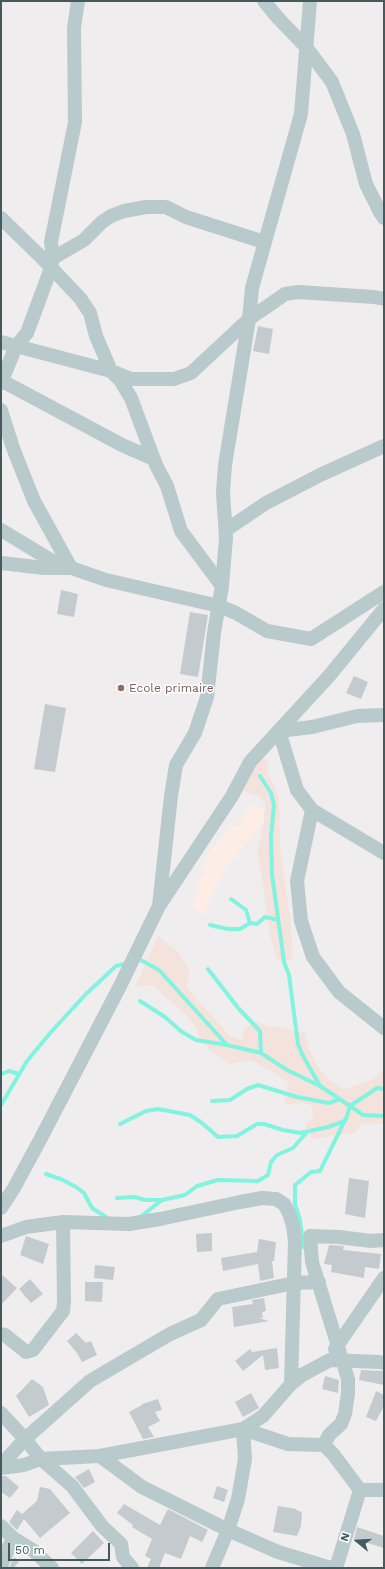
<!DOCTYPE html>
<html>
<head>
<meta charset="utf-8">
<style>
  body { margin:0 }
  #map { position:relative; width:385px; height:1569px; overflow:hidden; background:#f0edee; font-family:"Work Sans",sans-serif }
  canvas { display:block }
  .frame { position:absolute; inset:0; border:2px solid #445a5c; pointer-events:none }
  .north { position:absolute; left:337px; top:1521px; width:40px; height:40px; -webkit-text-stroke:3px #fff; paint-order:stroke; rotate:288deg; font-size:11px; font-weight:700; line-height:16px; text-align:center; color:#445a5c }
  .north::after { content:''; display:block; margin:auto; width:14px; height:18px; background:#445a5c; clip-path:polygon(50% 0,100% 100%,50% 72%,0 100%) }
  .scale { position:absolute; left:8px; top:1543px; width:102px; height:18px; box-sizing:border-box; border:2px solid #445a5c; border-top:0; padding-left:5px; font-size:12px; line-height:14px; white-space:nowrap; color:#445a5c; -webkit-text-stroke:3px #fff; paint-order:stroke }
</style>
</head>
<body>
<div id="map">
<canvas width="385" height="1569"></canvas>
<div class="frame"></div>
<div class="north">N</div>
<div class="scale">50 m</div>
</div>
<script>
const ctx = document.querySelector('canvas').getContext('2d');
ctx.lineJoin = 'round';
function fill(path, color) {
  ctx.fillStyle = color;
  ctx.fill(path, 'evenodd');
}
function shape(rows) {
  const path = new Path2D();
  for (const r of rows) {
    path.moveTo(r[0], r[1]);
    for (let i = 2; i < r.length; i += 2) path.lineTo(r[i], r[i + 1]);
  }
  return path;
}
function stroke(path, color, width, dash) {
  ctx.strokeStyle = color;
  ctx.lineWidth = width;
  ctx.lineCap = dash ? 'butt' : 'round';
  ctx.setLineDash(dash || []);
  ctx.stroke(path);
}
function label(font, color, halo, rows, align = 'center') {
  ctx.font = font + ' "Work Sans",sans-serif';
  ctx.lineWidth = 3;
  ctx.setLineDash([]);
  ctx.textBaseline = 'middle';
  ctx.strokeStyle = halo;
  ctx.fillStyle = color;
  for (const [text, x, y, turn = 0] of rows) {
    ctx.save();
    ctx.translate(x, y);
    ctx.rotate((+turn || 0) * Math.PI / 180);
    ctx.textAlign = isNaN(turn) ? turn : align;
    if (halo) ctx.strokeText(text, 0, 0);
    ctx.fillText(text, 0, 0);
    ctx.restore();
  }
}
fill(shape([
  [250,803,264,809,264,822,223,871,204,914,192,906,208,854,233,825,239,827]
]), '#fdede4');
fill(shape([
  [264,758,268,763,268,772,279,797,280,846,291,924,293,958,284,962,277,958,270,936,263,884,257,853,264,822,265,803,258,796,248,793,244,789,243,778,253,759],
  [158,936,179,953,189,970,187,986,193,995,230,1036,242,1040,244,1029,257,1022,269,1026,304,1032,309,1049,317,1065,327,1078,344,1089,376,1078,384,1069,384,1124,362,1123,355,1133,334,1135,313,1140,305,1125,313,1118,312,1105,300,1103,294,1105,287,1104,284,1100,289,1083,273,1072,251,1060,229,1064,209,1049,198,1035,196,1027,186,1015,157,989,152,985,135,987]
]), '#f3e3dc');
stroke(shape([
  [260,776,271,793,274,805,271,836,272,874,284,962,289,975,298,1044,302,1054,320,1086],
  [231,899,246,910,250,923],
  [210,925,228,929,240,929,250,923,257,924,265,917,278,920],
  [136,960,139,959,159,970,227,1045,261,1053,287,1070,320,1086,350,1106,377,1088,384,1089],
  [208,969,239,1009,260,1031,261,1053],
  [140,1001,165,1017,182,1032,196,1040,227,1045],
  [1,1074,9,1071,19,1074],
  [212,1101,230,1100,247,1089,258,1085,297,1097,329,1103,340,1099],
  [1,1105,27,1061,51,1032,86,994,116,966,128,963],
  [120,1124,146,1111,158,1109,190,1115,202,1123,218,1137,237,1136,257,1124,264,1124,283,1130,300,1133,328,1127,345,1121],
  [46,1174,63,1180,76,1187,84,1193,92,1208,109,1219],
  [117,1198,135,1197,145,1200,162,1200],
  [139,1218,162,1200,185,1195,197,1186,218,1180,258,1181,268,1175,271,1162,277,1155,293,1148,307,1132],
  [303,1247,300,1220,295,1204,295,1185,311,1172,320,1171,347,1116,350,1106,363,1115,384,1116]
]), '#81f3df', 4);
fill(shape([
  [258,326,273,329,269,354,253,351],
  [61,590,78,594,74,617,57,614],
  [190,612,208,615,198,677,180,674],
  [354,676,368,682,361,699,346,693],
  [45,704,66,708,55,772,34,769],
  [349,1178,369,1181,365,1218,345,1214],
  [212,1233,212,1251,197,1252,196,1234],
  [26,1236,49,1244,43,1264,20,1255],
  [259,1239,276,1242,274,1261,272,1261,274,1278,260,1281,258,1264,223,1271,221,1258,257,1252],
  [329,1245,344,1246,343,1250,381,1254,379,1269,365,1267,364,1278,331,1272,332,1265,324,1264],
  [95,1265,115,1267,113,1280,94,1278],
  [1,1274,17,1288,1,1305],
  [30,1279,43,1294,31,1303,19,1289],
  [85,1282,103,1282,102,1302,85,1301],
  [264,1298,266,1311,262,1312,263,1318,259,1318,269,1321,234,1327,232,1307,253,1304,252,1300],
  [76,1333,86,1343,91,1341,97,1355,82,1362,77,1353,67,1341],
  [277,1348,279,1368,265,1370,263,1355,243,1371,235,1361,250,1349,252,1352],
  [361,1370,384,1371,384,1385,359,1380],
  [325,1376,339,1380,338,1393,322,1389],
  [32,1379,43,1387,49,1405,29,1417,16,1396],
  [376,1391,384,1395,384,1406,376,1421,366,1417],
  [251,1393,259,1408,243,1417,235,1402],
  [158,1399,162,1410,155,1412,160,1421,148,1427,154,1437,143,1439,129,1412,142,1405,142,1404],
  [89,1469,95,1482,84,1488,75,1477],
  [1,1476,6,1476,19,1487,10,1498,1,1492],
  [217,1486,228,1490,224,1502,213,1498],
  [40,1487,50,1489,70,1513,40,1538,24,1519,17,1530,9,1522,17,1510,22,1514,37,1501],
  [124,1504,160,1525,168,1509,208,1530,202,1542,190,1536,181,1559,165,1553,159,1568,147,1568,151,1559,145,1556,152,1539,132,1527,133,1525,117,1513],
  [278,1506,297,1509,296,1510,302,1512,301,1526,297,1536,273,1532],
  [357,1527,384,1536,384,1548,354,1539],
  [93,1531,104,1543,82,1564,71,1553],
  [14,1557,19,1562,13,1568,9,1568]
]), '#c4cbce');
stroke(shape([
  [264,1,278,18,306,47,332,82,353,134,366,184,380,212,384,218],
  [1,218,39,255,80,298,90,313,96,336,111,371,120,380,131,398,156,465,167,486,181,531,222,586],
  [53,258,84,240,102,222,111,216,124,211,146,207,166,207,186,217,264,242],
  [1,342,111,371,131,379,174,379,191,373,249,319,285,294,298,292,374,297,384,299],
  [2,381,122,445,154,459],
  [1,383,16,346,27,333,51,268,53,258,51,242,75,122,74,28,78,1],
  [1,410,13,448,34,501,71,568,44,568,1,563],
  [1,530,54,562,106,580,219,606,236,613,267,631,311,639,384,592],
  [226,530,266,503,320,475,384,446],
  [384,715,357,716,312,727,279,731,297,790,312,810,384,853],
  [312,810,297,881,301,921,313,957,339,992,384,1028],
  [159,906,171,796,176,765,195,733,207,697,214,633,222,586,226,538,223,492,225,465,249,319,252,288,301,114,310,1],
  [1,1208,14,1188,41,1138,120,986,159,906,232,796,250,762,329,676,384,609],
  [1,1236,26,1227,63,1222,129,1224,160,1219,240,1202,262,1198,276,1199,284,1204,289,1213,293,1226,295,1241,291,1384],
  [1,1334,5,1335,26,1352,33,1350,63,1311,64,1302,63,1222],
  [335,1349,384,1278],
  [1,1413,25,1439,41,1459,72,1486,102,1526,121,1544,123,1557,132,1568],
  [324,1445,329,1435,341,1424,345,1414,348,1393,348,1379,312,1262,310,1236,339,1237,371,1241,384,1240],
  [100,1456,142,1487,228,1530,278,1552,331,1568],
  [1,1465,25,1439,90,1381,170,1334,201,1320,218,1299,294,1283,319,1282],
  [1,1468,24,1465,41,1459,100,1456,243,1429,263,1416,291,1384,302,1375,330,1360,379,1362,384,1363],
  [360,1490,384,1490],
  [1,1526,13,1538,34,1551,52,1568],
  [1,1566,13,1538],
  [212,1568,228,1530,238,1499,245,1459,243,1429,288,1444,324,1445,333,1454,360,1490,336,1568]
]), '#b8cacc', 14);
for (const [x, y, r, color] of [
  [121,688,4,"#8d6e63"]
]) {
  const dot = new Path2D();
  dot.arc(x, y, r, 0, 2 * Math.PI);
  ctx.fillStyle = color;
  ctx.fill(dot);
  stroke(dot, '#fff', 1.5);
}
label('12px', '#785e54', '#fff', [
  ["Ecole primaire",129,688]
], 'left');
</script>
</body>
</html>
